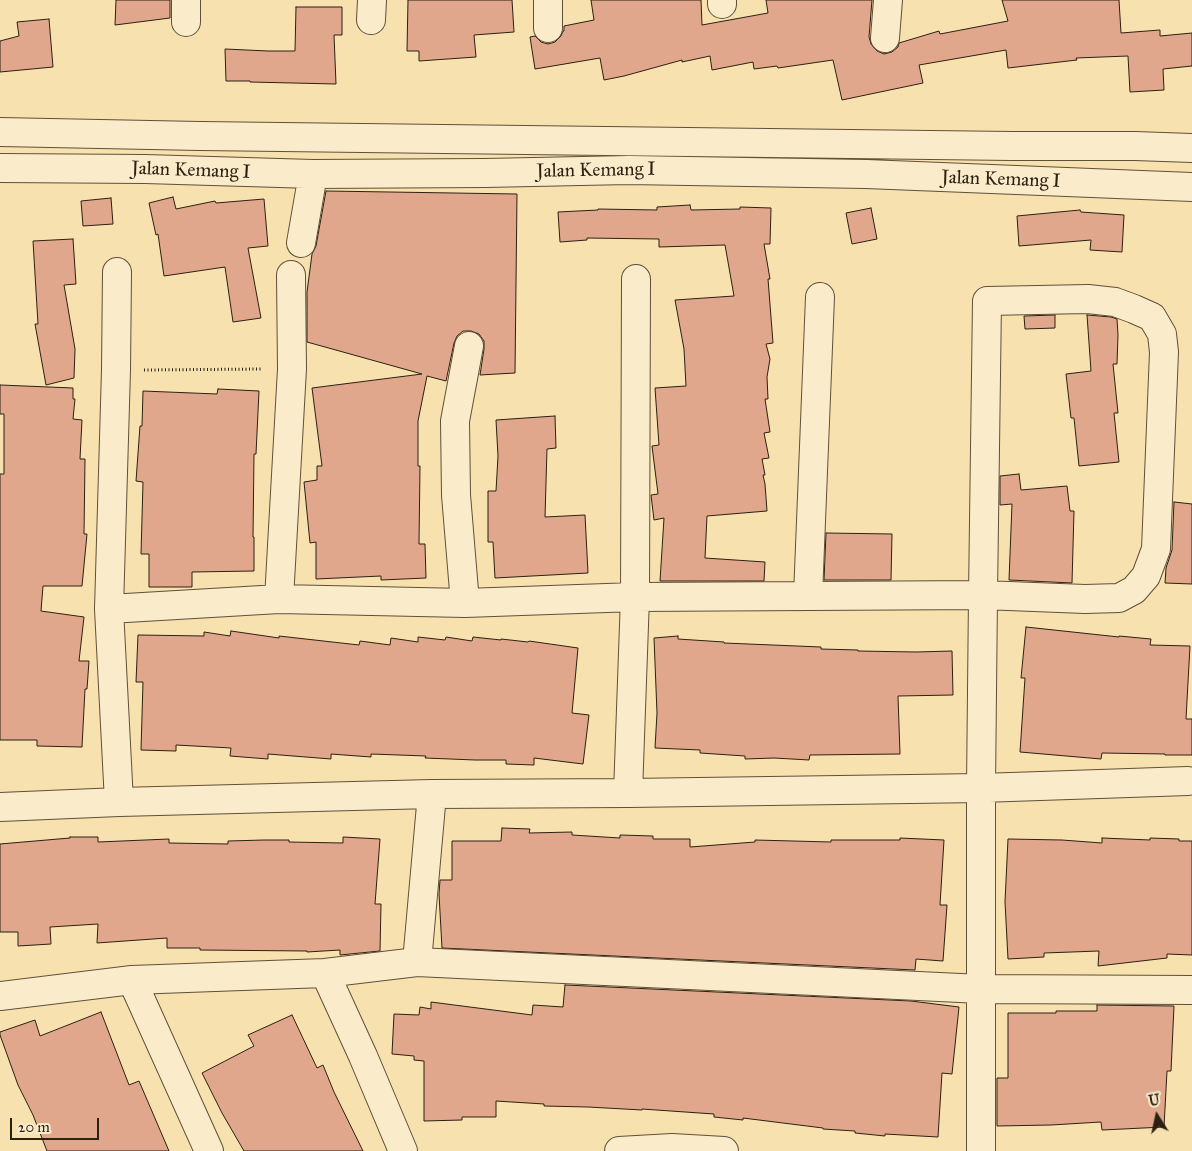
<!DOCTYPE html>
<html>
<head>
<meta charset="utf-8">
<style>
  body { margin:0 }
  #map { position:relative; width:1192px; height:1151px; overflow:hidden; background:#f7e1af; font-family:"IM FELL Great Primer",serif }
  canvas { display:block }
  .north { position:absolute; left:1132px; top:1091px; width:50px; height:50px; -webkit-text-stroke:4px #faeccb; paint-order:stroke; rotate:350deg; font-size:14px; font-weight:700; line-height:20px; text-align:center; color:#2c2011 }
  .north::after { content:''; display:block; margin:auto; width:18px; height:22px; background:#2c2011; clip-path:polygon(50% 0,100% 100%,50% 72%,0 100%) }
  .scale { position:absolute; left:10px; top:1118px; width:89px; height:22px; box-sizing:border-box; border:2px solid #2c2011; border-top:0; padding-left:6px; font-size:15px; line-height:18px; white-space:nowrap; color:#2c2011; -webkit-text-stroke:4px #faeccb; paint-order:stroke }
</style>
</head>
<body>
<div id="map">
<canvas width="1192" height="1151"></canvas>
<div class="north">U</div>
<div class="scale">20 m</div>
</div>
<script>
const ctx = document.querySelector('canvas').getContext('2d');
ctx.lineJoin = 'round';
function fill(path, color) {
  ctx.fillStyle = color;
  ctx.fill(path, 'evenodd');
}
function shape(rows) {
  const path = new Path2D();
  for (const r of rows) {
    path.moveTo(r[0], r[1]);
    for (let i = 2; i < r.length; i += 2) path.lineTo(r[i], r[i + 1]);
  }
  return path;
}
function stroke(path, color, width, dash) {
  ctx.strokeStyle = color;
  ctx.lineWidth = width;
  ctx.lineCap = dash ? 'butt' : 'round';
  ctx.setLineDash(dash || []);
  ctx.stroke(path);
}
function label(font, color, halo, rows, align = 'center') {
  ctx.font = font + ' "IM FELL Great Primer",serif';
  ctx.lineWidth = 4.5;
  ctx.setLineDash([]);
  ctx.textBaseline = 'middle';
  ctx.strokeStyle = halo;
  ctx.fillStyle = color;
  for (const [text, x, y, turn = 0] of rows) {
    ctx.save();
    ctx.translate(x, y);
    ctx.rotate((+turn || 0) * Math.PI / 180);
    ctx.textAlign = isNaN(turn) ? turn : align;
    if (halo) ctx.strokeText(text, 0, 0);
    ctx.fillText(text, 0, 0);
    ctx.restore();
  }
}
const building = shape([
  [116,0,170,0,170,18,115,25,116,0],
  [408,0,512,0,514,32,474,35,476,57,419,61,419,51,407,51,408,0],
  [591,0,701,0,702,25,768,13,766,0,872,0,869,37,871,44,877,51,884,54,892,52,898,47,899,43,939,31,940,34,1008,21,1002,0,1119,0,1121,33,1160,30,1160,36,1192,33,1192,66,1163,69,1164,90,1130,92,1128,56,1076,58,1077,60,1008,68,1006,50,919,65,923,83,842,100,833,60,778,68,777,66,754,69,753,62,712,70,710,56,682,62,682,60,624,76,604,80,600,58,535,69,530,37,535,36,541,42,548,44,555,42,561,36,563,31,564,31,564,26,594,20,591,0],
  [296,7,342,7,342,35,334,35,336,84,250,82,250,81,226,81,225,49,268,51,295,51,296,7],
  [49,19,53,67,0,72,0,41,19,36,17,22,49,19],
  [326,191,517,194,515,373,480,375,484,349,484,341,479,334,471,331,463,331,457,336,454,343,446,381,427,376,418,421,418,466,420,466,419,544,425,544,426,578,381,580,381,576,316,579,316,542,310,543,304,482,317,480,317,466,322,466,312,388,422,374,307,342,307,292,312,254,316,246,326,191],
  [173,197,176,209,215,201,216,203,264,199,268,246,248,248,261,318,233,322,225,267,164,276,158,234,156,235,149,203,173,197],
  [111,198,113,224,83,226,81,201,111,198],
  [690,205,691,210,740,209,740,207,771,208,770,244,764,244,770,279,768,279,773,343,766,344,770,359,767,377,768,399,765,399,770,432,764,433,769,458,762,459,765,475,763,475,765,484,767,511,707,516,705,558,765,562,764,581,660,581,664,518,654,520,651,495,658,494,652,446,659,445,655,388,686,386,684,349,675,300,734,296,725,245,659,247,659,239,587,238,587,240,560,242,558,212,598,210,598,209,657,210,657,207,690,205],
  [871,208,877,239,852,244,846,213,871,208],
  [1080,210,1081,212,1124,215,1122,252,1090,250,1091,240,1019,246,1017,216,1080,210],
  [73,239,76,284,64,285,75,349,74,378,46,385,35,324,38,324,33,241,73,239],
  [1055,315,1055,328,1025,329,1024,316,1055,315],
  [1087,315,1111,317,1117,319,1118,335,1117,364,1113,364,1118,413,1114,413,1119,462,1079,466,1074,418,1071,418,1066,374,1091,371,1087,315],
  [0,385,73,388,73,399,75,399,73,419,82,420,80,459,85,459,84,534,87,534,82,586,43,586,41,611,84,617,79,661,89,661,87,689,85,689,82,747,37,746,37,740,0,740,0,474,4,474,4,414,0,414,0,385],
  [218,389,259,391,256,454,254,454,253,537,254,537,254,571,192,572,192,587,149,587,149,554,141,554,143,482,136,481,140,426,142,426,143,391,217,394,218,389],
  [555,416,556,448,547,449,545,517,585,515,588,573,495,578,493,542,488,542,488,491,496,491,498,456,496,420,555,416],
  [1019,474,1021,490,1067,486,1070,511,1074,511,1072,583,1009,580,1012,504,1000,505,1000,476,1019,474],
  [1174,502,1192,504,1192,584,1165,583,1166,568,1172,550,1174,502],
  [826,533,892,534,891,580,824,580,826,533],
  [1026,627,1119,637,1119,636,1151,639,1150,645,1190,646,1186,719,1192,719,1192,755,1165,755,1165,754,1102,753,1101,759,1020,752,1025,678,1021,678,1026,627],
  [231,631,279,638,279,636,359,645,360,641,390,645,391,638,418,642,418,637,445,640,446,637,472,641,473,637,501,640,501,639,528,642,529,641,578,648,572,713,589,715,583,764,534,758,534,765,506,764,506,760,475,760,425,758,426,756,371,754,371,757,331,754,331,759,268,754,268,759,230,756,231,748,176,745,176,751,141,750,143,682,136,682,138,635,204,636,204,632,230,636,231,631],
  [678,636,678,639,724,642,724,643,821,647,821,649,858,650,858,651,916,652,952,651,953,695,898,696,900,754,810,755,809,760,774,758,745,759,745,756,700,753,700,750,655,748,657,713,654,638,678,636],
  [502,828,530,829,529,833,572,832,572,835,620,838,620,835,653,836,653,839,690,839,690,847,755,842,755,840,831,842,831,840,900,840,900,838,944,840,940,905,947,905,943,961,916,959,915,970,442,948,439,894,440,880,452,880,452,841,501,841,502,828],
  [70,837,98,837,98,842,169,839,169,843,228,844,228,841,264,840,289,840,289,842,343,843,343,837,380,839,375,904,381,904,380,951,340,955,340,950,307,952,307,951,200,950,200,948,167,948,167,938,97,943,98,924,50,927,51,944,18,946,18,932,0,932,0,844,70,838,70,837],
  [1102,838,1150,840,1150,838,1179,839,1179,841,1192,841,1192,955,1167,954,1167,958,1098,966,1099,951,1044,953,1044,957,1008,959,1005,902,1008,839,1062,840,1102,843,1102,838],
  [565,985,911,1001,959,1007,952,1074,942,1073,938,1137,885,1134,885,1136,855,1133,855,1131,823,1129,823,1128,743,1118,743,1120,714,1117,714,1114,642,1109,642,1110,588,1107,544,1106,544,1104,496,1101,496,1117,462,1117,462,1120,424,1121,424,1061,414,1060,414,1056,392,1054,394,1014,419,1015,420,1007,431,1009,431,1002,532,1015,533,1005,563,1007,565,985],
  [1097,1005,1174,1006,1171,1071,1167,1071,1164,1127,1102,1130,1101,1122,1051,1125,997,1126,997,1078,1008,1078,1008,1013,1056,1013,1056,1011,1097,1011,1097,1005],
  [101,1012,129,1085,139,1081,169,1151,47,1151,33,1115,18,1085,0,1035,0,1032,35,1020,40,1036,101,1012],
  [292,1015,317,1068,323,1065,334,1092,363,1151,244,1151,222,1113,202,1073,254,1046,248,1035,292,1015]
]);
fill(building, '#e0a78d');
stroke(building, '#2c2011', 1);
const minor = shape([
  [722,4,722,0],
  [371,20,372,0],
  [186,22,186,0],
  [548,28,548,0],
  [885,38,888,0],
  [0,132,200,136,1012,146,1135,146,1192,148],
  [0,168,145,169,313,174,485,173,629,170,866,174,1192,187],
  [301,243,313,174],
  [117,272,116,370,109,609,119,802],
  [461,389,469,346,455,421,456,495,465,603],
  [808,596,820,297],
  [279,599,292,369,291,275],
  [109,609,279,599,465,603,635,597,983,595,1085,599,1119,598,1134,590,1146,576,1156,549,1164,352,1162,334,1152,317,1134,309,1115,302,1088,299,987,301,983,595,981,788,981,1151],
  [628,793,635,597,636,279],
  [0,807,119,802,432,794,628,793,981,788,1188,781],
  [417,962,432,794],
  [325,973,363,1056,403,1151],
  [132,980,209,1151],
  [0,996,132,980,325,973,417,962,981,989,1192,990],
  [619,1151,672,1148,724,1151]
]);
stroke(minor, '#5f5038', 30);
stroke(shape([
  [144,370,263,369]
]), '#2c2011', 3, [1, 2.5]);
stroke(minor, '#faeccb', 28);
label('19px', '#2c2011', '#faeccb', [
  ["Jalan Kemang I",191,171,2],
  ["Jalan Kemang I",596,171,-1],
  ["Jalan Kemang I",1001,180,2]
]);
</script>
</body>
</html>
